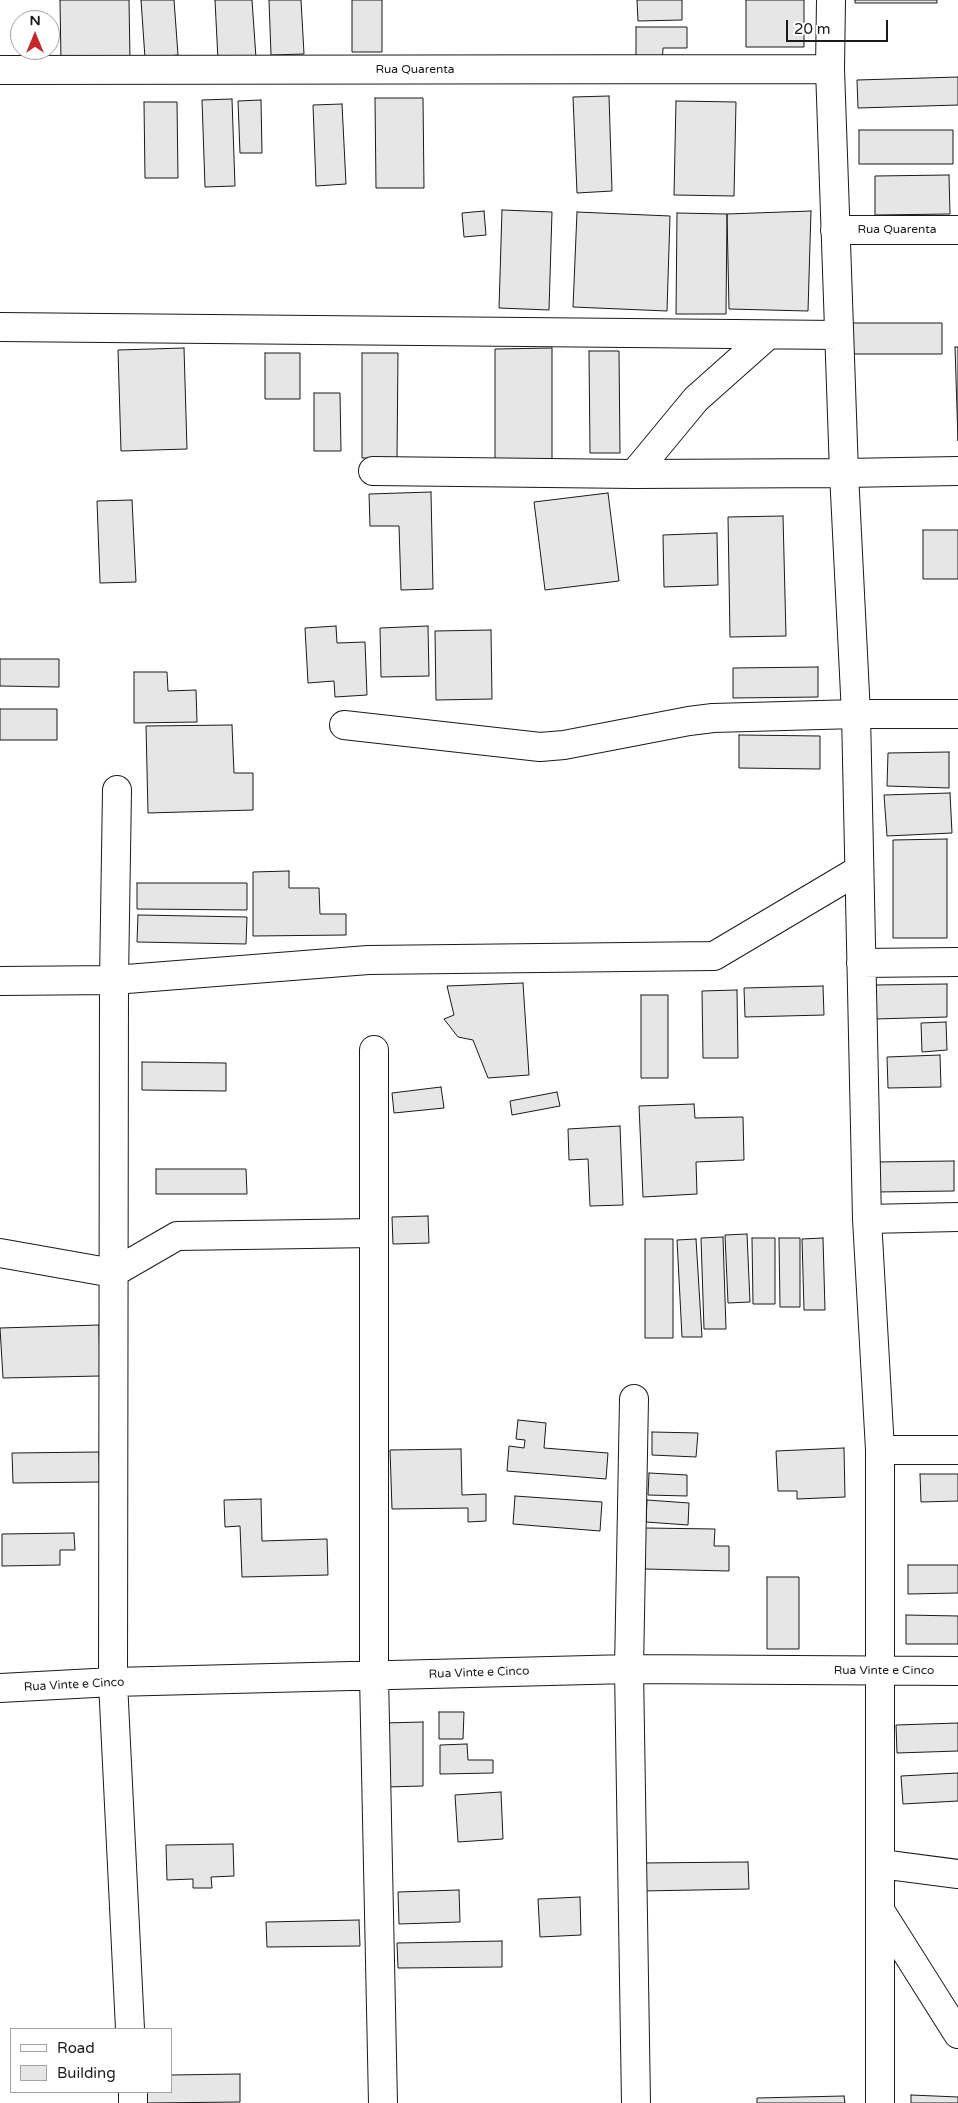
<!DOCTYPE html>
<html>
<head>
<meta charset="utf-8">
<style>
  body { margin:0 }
  #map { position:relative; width:958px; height:2103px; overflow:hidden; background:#fff; font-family:"Varela Round",sans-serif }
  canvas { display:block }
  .legend { position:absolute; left:10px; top:2028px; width:162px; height:65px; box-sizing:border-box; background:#fff; border:1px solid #a3a3a3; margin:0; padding:6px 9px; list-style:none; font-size:15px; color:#1a1a1a }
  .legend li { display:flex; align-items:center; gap:10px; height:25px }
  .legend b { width:25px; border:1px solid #a3a3a3 }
  .north { position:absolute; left:10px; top:10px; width:50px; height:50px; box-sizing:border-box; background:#fff; border:1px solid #a3a3a3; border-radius:50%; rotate:0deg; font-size:14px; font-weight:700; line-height:20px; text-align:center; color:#1a1a1a }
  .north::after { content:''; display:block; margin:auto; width:18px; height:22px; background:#c62828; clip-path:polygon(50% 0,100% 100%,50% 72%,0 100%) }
  .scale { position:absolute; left:786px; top:20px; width:102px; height:22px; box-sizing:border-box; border:2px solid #1a1a1a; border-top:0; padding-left:6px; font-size:15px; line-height:18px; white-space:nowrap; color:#1a1a1a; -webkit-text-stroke:4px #fff; paint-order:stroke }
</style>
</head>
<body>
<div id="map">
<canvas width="958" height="2103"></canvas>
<ul class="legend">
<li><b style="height:6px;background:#fff"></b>Road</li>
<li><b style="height:14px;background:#e6e6e6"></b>Building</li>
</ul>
<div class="north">N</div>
<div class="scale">20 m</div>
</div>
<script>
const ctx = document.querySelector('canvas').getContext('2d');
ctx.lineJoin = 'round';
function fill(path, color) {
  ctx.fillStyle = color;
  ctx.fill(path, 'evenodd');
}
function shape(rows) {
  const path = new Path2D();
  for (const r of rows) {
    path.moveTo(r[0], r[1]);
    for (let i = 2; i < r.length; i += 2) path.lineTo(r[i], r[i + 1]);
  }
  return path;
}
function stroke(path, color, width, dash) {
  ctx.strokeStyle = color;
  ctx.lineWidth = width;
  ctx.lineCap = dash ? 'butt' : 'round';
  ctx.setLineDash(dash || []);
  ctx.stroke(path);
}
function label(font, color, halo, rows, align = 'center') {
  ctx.font = font + ' "Varela Round",sans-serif';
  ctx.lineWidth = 4;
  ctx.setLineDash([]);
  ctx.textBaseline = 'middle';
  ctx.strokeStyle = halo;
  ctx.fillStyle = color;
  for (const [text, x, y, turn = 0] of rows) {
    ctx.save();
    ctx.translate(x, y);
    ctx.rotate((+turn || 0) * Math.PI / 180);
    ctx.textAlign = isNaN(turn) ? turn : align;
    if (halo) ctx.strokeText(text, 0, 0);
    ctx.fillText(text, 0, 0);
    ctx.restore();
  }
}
const building = shape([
  [60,0,129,0,130,60,61,61,60,0],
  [141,0,174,0,178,55,145,58,141,0],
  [215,0,252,0,256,58,218,60,215,0],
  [269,0,301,0,304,54,271,55,269,0],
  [352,0,382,0,382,52,352,52,352,0],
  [637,0,682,0,682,20,638,21,637,0],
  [746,0,804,0,804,47,746,47,746,0],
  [855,0,937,0,937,3,855,3,855,0],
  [636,27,687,27,687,48,663,48,662,66,636,66,636,27],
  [958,77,958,105,858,108,857,80,958,77],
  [609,96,612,191,577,193,573,97,609,96],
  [375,98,423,98,424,188,376,188,375,98],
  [232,99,235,186,205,187,202,100,232,99],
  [261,100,262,153,240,153,238,101,261,100],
  [676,101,736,102,734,196,674,195,676,101],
  [144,102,177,102,178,178,145,178,144,102],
  [342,104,346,184,316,186,313,105,342,104],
  [859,130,953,130,953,164,859,164,859,130],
  [949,175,950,214,875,215,875,176,949,175],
  [502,210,552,212,549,310,499,308,502,210],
  [484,211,486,235,464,237,462,213,484,211],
  [811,211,808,311,729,309,727,214,811,211],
  [577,212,670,216,667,311,573,307,577,212],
  [677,213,727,214,726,314,676,314,677,213],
  [847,323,942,323,942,354,847,354,847,323],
  [955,347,958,347,958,441,955,347],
  [184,348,187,449,121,451,118,350,184,348],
  [552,348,552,459,495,459,495,349,552,348],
  [589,351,619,351,620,453,590,453,589,351],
  [265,353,300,353,300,399,265,399,265,353],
  [362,353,398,353,397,458,362,458,362,353],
  [314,393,340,393,341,451,314,451,314,393],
  [431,492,433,589,401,590,399,526,370,526,369,494,431,492],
  [608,493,619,581,545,590,534,502,608,493],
  [132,500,136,582,100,583,97,501,132,500],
  [783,516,786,636,730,637,728,517,783,516],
  [923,530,958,530,958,579,923,579,923,530],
  [717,533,718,585,664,587,663,535,717,533],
  [336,626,337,643,365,642,367,695,335,697,334,681,308,683,305,628,336,626],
  [428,626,429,676,381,677,380,628,428,626],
  [491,630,492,699,436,700,435,631,491,630],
  [0,659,59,659,59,687,0,686,0,659],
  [818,667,818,697,733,698,733,668,818,667],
  [134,672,167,672,168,691,196,690,197,722,134,723,134,672],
  [0,709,57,709,57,740,0,740,0,709],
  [232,725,234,773,253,773,253,810,148,813,146,726,232,725],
  [739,735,820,736,820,769,739,768,739,735],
  [949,752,949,788,887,786,888,753,949,752],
  [950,793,952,833,887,836,884,795,950,793],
  [947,839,947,938,893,938,893,840,947,839],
  [289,871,289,888,319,888,320,914,346,914,346,935,253,936,253,872,289,871],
  [137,883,247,883,247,910,137,909,137,883],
  [138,915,247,917,246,944,137,942,138,915],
  [523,983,529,1075,488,1078,473,1040,458,1037,444,1019,454,1015,447,986,523,983],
  [947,984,947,1017,875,1019,874,985,947,984],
  [823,986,824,1015,745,1017,744,988,823,986],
  [737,990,738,1058,703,1058,702,991,737,990],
  [641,995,668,995,668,1078,641,1078,641,995],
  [946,1022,947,1050,922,1052,921,1023,946,1022],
  [940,1055,941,1087,888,1088,887,1057,940,1055],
  [142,1062,226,1063,226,1091,142,1090,142,1062],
  [441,1087,444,1108,394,1113,392,1093,441,1087],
  [557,1092,560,1106,512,1115,510,1101,557,1092],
  [694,1104,695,1118,743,1117,744,1160,696,1162,697,1194,643,1197,639,1106,694,1104],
  [620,1126,623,1205,590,1206,588,1159,569,1160,568,1129,620,1126],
  [954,1161,954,1191,875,1192,875,1162,954,1161],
  [156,1169,246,1169,247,1194,156,1194,156,1169],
  [428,1216,429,1243,393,1244,392,1217,428,1216],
  [747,1234,750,1302,728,1303,725,1235,747,1234],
  [723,1237,726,1329,704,1329,701,1238,723,1237],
  [752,1238,775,1238,775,1304,753,1304,752,1238],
  [779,1238,800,1238,800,1307,780,1307,779,1238],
  [823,1238,825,1310,804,1310,802,1239,823,1238],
  [645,1239,673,1239,673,1338,645,1338,645,1239],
  [696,1239,702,1337,682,1337,677,1240,696,1239],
  [99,1325,100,1376,3,1378,0,1328,99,1325],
  [518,1420,546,1423,544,1448,608,1453,606,1479,507,1471,509,1446,524,1448,525,1440,516,1439,518,1420],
  [652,1432,698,1433,696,1457,652,1455,652,1432],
  [844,1448,845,1497,797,1499,797,1491,778,1491,776,1451,844,1448],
  [461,1449,462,1495,486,1494,486,1521,468,1522,468,1508,392,1509,390,1450,461,1449],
  [99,1452,100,1482,13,1483,12,1453,99,1452],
  [649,1473,687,1475,687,1496,648,1495,649,1473],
  [920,1474,958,1474,958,1501,921,1502,920,1474],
  [515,1496,602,1502,600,1531,513,1524,515,1496],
  [261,1499,262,1541,327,1539,328,1575,242,1577,240,1526,225,1527,224,1500,261,1499],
  [647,1500,689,1503,688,1525,646,1522,647,1500],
  [645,1528,715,1529,714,1546,729,1546,729,1571,645,1569,645,1528],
  [74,1533,75,1550,60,1550,60,1565,2,1566,2,1534,74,1533],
  [908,1565,958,1565,958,1593,908,1594,908,1565],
  [767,1577,799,1577,799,1649,767,1649,767,1577],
  [906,1615,958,1616,958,1644,906,1644,906,1615],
  [439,1712,464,1712,463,1739,439,1739,439,1712],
  [423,1722,423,1786,385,1787,384,1723,423,1722],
  [958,1723,958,1751,897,1753,896,1725,958,1723],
  [467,1744,468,1760,493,1760,493,1773,440,1774,440,1745,467,1744],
  [958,1773,958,1801,903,1804,901,1776,958,1773],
  [501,1792,503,1839,458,1842,455,1795,501,1792],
  [233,1844,234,1876,211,1877,212,1888,193,1888,193,1879,167,1880,166,1845,233,1844],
  [748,1862,749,1889,642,1891,641,1863,748,1862],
  [459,1890,460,1922,399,1924,398,1892,459,1890],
  [580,1897,581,1935,540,1937,538,1899,580,1897],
  [359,1920,360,1946,267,1947,266,1922,359,1920],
  [502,1941,502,1967,398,1968,397,1943,502,1941],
  [240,2074,240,2102,145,2103,145,2092,171,2092,171,2075,240,2074],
  [911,2095,958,2097,958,2103,911,2103,911,2095],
  [844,2096,845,2103,757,2103,757,2098,844,2096]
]);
fill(building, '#e6e6e6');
stroke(building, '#1a1a1a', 1);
const minor = shape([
  [831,0,830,69,844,473,856,714,867,1219,880,1450,880,2103],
  [0,70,830,69],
  [835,230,958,230],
  [0,327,839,335],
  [373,471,634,474,844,473,958,471],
  [634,474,696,399,768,335],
  [344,725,540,747,564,745,689,721,713,718,856,714,958,714],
  [117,790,114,980,113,1682,130,2029],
  [861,963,958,962],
  [0,981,114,980,368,960,714,956,859,870],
  [374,1050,374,1676,383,2103],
  [867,1219,958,1217],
  [0,1253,113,1273,177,1236,374,1233],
  [634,1399,629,1669,636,2103],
  [880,1450,958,1450],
  [0,1688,113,1682,629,1669,958,1671],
  [881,1864,958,1874],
  [881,1912,958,2034],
  [133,2092,133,2103]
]);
stroke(minor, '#1a1a1a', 30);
stroke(minor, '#fff', 28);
label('12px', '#1a1a1a', '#fff', [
  ["Rua Quarenta",415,70],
  ["Rua Quarenta",897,230],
  ["Rua Vinte e Cinco",884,1671],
  ["Rua Vinte e Cinco",479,1673,-2],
  ["Rua Vinte e Cinco",74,1685,-3]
]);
</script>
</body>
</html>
